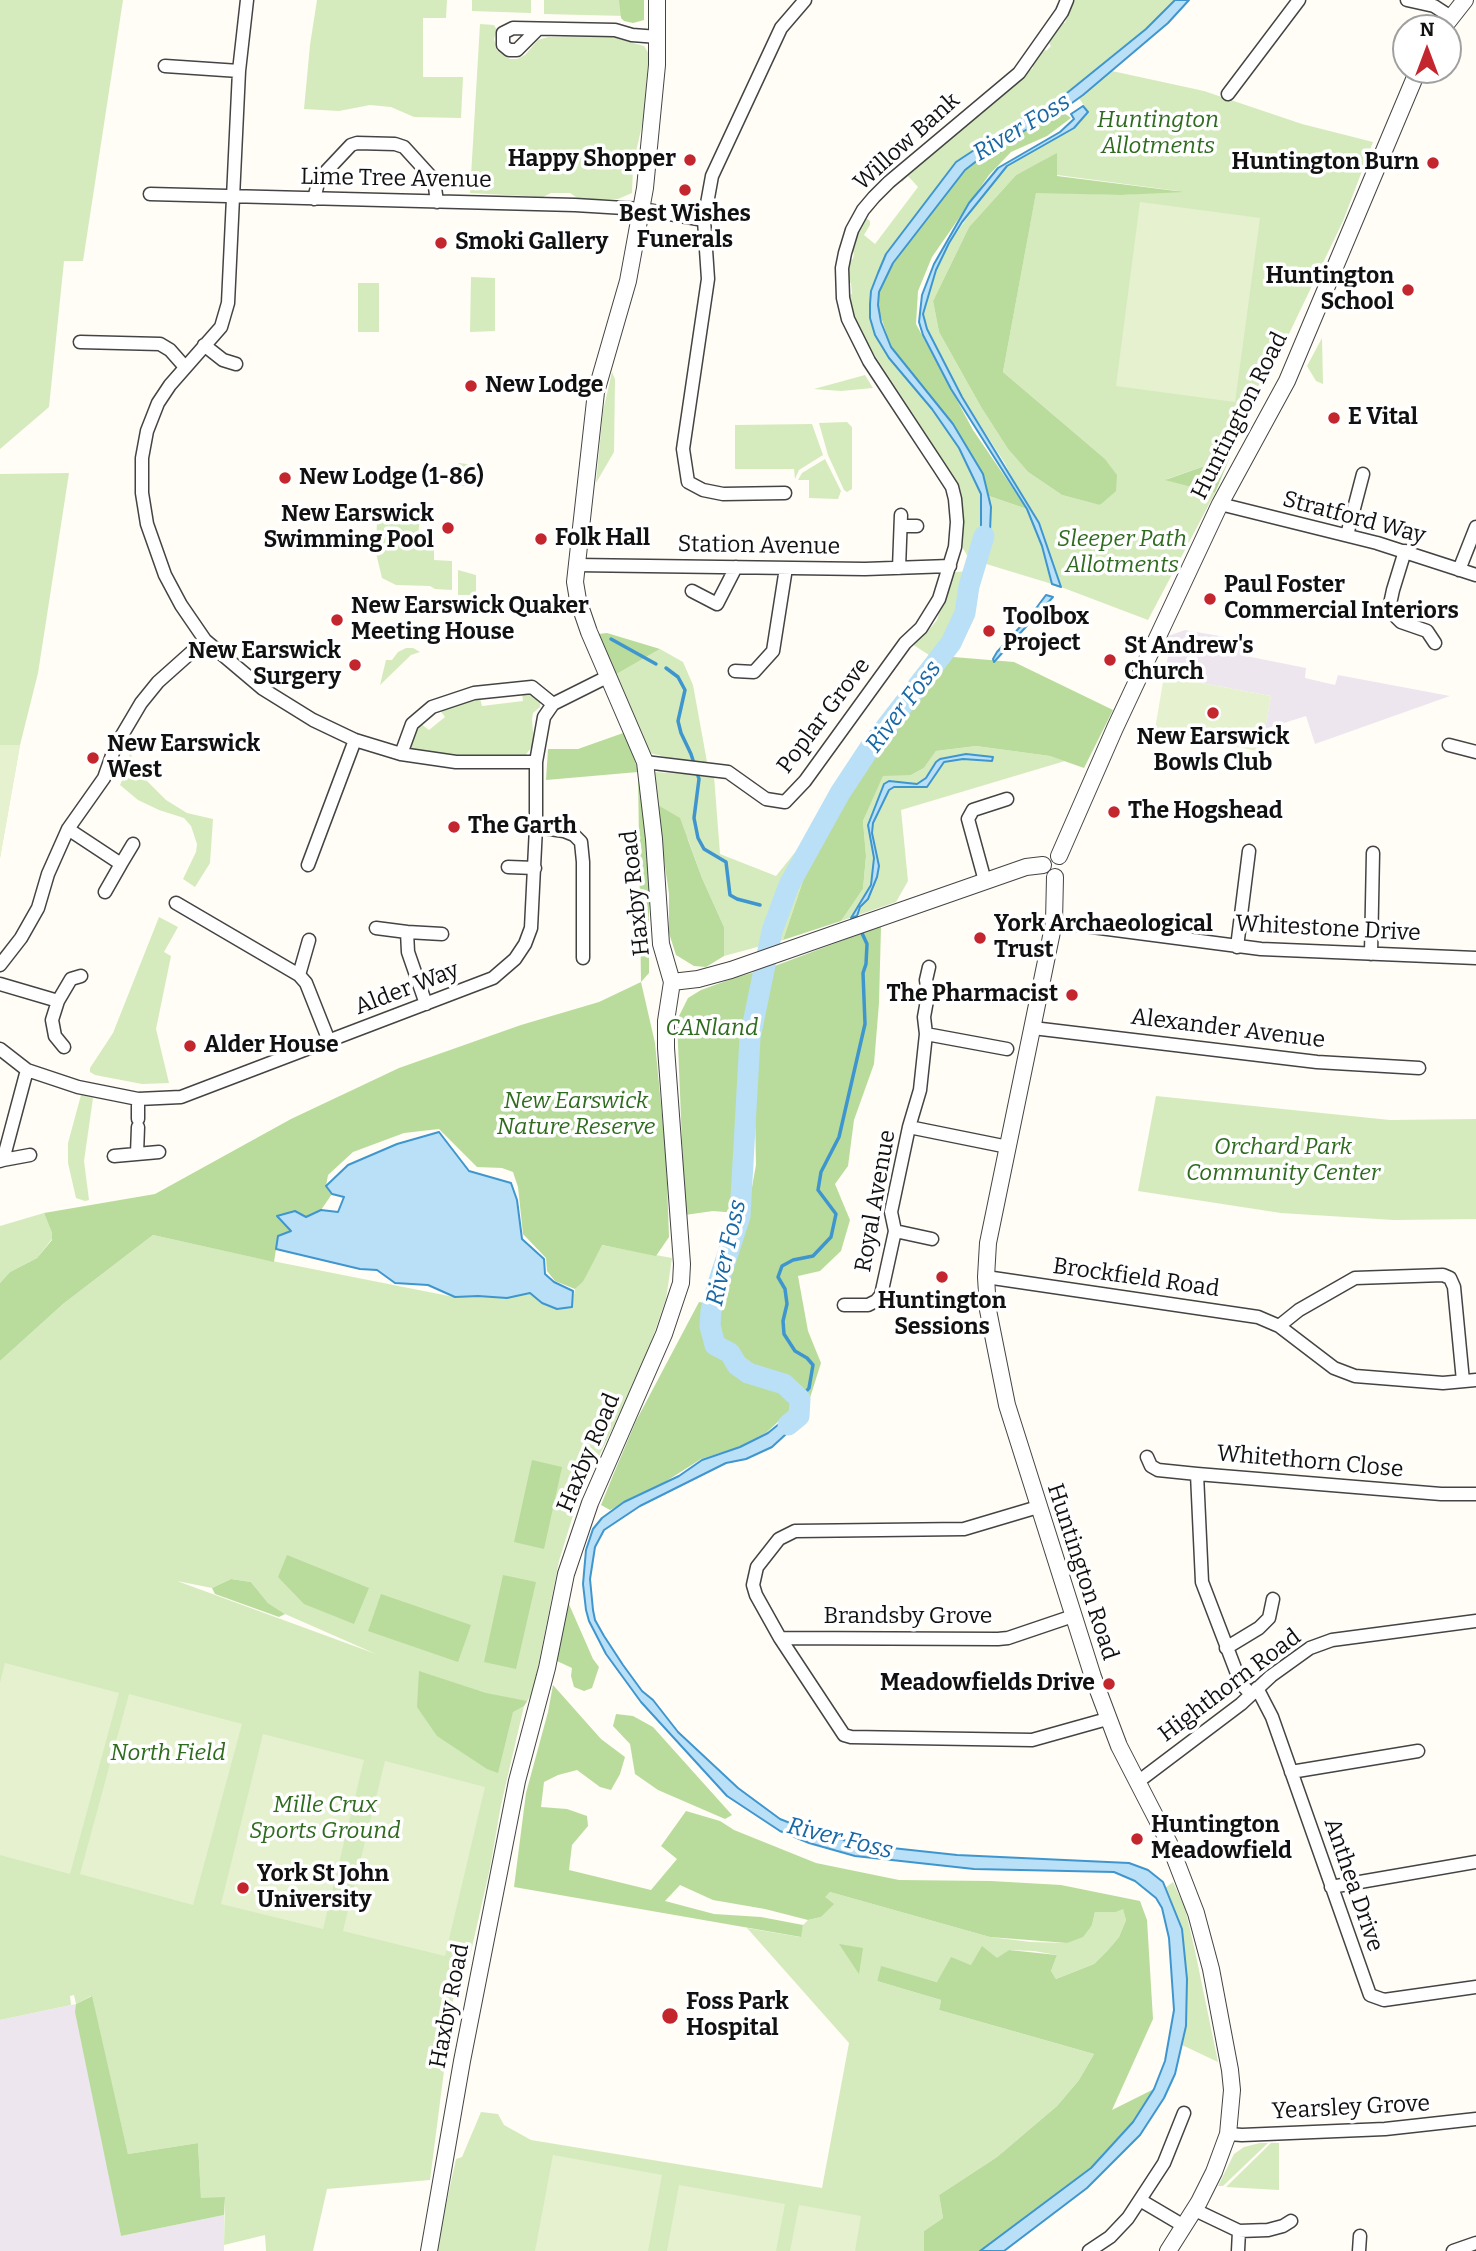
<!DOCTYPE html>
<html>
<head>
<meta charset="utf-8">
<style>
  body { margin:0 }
  #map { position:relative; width:1476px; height:2251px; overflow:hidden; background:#fffdf5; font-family:Bitter,serif }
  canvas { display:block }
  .north { position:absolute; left:1392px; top:14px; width:70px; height:70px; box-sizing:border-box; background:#fff; border:2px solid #a0a0a0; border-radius:50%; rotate:0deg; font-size:19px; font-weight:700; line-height:28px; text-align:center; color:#111 }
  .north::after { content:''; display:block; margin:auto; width:24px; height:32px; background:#c4262e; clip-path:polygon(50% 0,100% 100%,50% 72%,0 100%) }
</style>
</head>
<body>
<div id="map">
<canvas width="1476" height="2251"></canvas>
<div class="north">N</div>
</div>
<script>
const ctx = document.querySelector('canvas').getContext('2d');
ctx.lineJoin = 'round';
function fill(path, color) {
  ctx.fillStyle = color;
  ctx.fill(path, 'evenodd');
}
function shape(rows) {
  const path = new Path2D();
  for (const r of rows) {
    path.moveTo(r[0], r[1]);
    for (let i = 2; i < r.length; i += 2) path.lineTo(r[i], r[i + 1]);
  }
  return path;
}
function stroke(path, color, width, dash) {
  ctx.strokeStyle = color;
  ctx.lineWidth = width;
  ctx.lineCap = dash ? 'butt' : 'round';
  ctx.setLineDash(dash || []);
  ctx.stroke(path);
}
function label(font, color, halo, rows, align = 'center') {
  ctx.font = font + ' Bitter,serif';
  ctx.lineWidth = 7;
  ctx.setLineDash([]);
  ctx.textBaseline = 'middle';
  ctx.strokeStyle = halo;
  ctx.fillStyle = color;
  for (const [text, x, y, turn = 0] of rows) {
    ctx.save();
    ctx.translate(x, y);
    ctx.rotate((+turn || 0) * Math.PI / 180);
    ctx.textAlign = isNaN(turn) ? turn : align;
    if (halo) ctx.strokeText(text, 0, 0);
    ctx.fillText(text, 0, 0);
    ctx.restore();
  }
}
fill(shape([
  [1185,630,1249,641,1246,656,1306,668,1305,678,1335,685,1338,675,1450,696,1315,744,1306,716,1265,729,1271,696,1164,676,1168,656,1158,653,1168,636],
  [76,2004,121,2236,224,2215,224,2251,0,2251,0,2020]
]), '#eee6ef');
fill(shape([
  [0,0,123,0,83,261,64,261,49,407,0,449],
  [317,0,447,0,446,18,423,18,423,77,463,77,461,118,414,117,391,107,370,105,339,111,304,109,310,45],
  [472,0,531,0,531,13,472,11],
  [544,0,626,0,626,16,544,14],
  [1073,0,1175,0,1146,29,1062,97,1043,110,1023,118,956,163,928,198,871,291,870,319,889,358,932,409,959,448,977,484,981,494,981,527,975,561,970,560,961,545,963,510,961,495,926,434,861,334,852,312,849,295,852,294,851,283,848,282,850,260,853,259,854,253,852,251,856,236,866,218,870,221,870,225,864,235,875,244,918,187,908,176,902,182,900,179,1033,68,1032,65,1045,49,1046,51,1051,46,1049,43,1063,23,1065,23],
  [480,24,494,25,497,30,494,39,497,50,510,59,517,59,525,55,538,40,548,37,609,36,644,46,649,54,643,121,635,156,629,156,628,167,633,168,632,193,618,199,579,199,570,193,551,193,543,197,470,193],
  [1112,71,1204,91,1302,124,1373,142,1343,221,1230,457,1167,479,1215,493,1148,620,1061,587,1047,548,1019,491,1004,462,962,397,927,329,923,314,936,270,949,243,998,175,1007,166,1074,128,1088,112,1079,98],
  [1057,154,1057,175,1178,191,1121,195,1036,192,1003,372,1104,458,1101,505,1062,495,1028,472,1008,449,981,407,939,332,933,301,969,227,1016,175],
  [471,277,495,278,495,331,470,332],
  [358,283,379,283,379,332,358,332],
  [1322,338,1323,384,1316,381,1307,366],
  [612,372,615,379,614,452,596,483,603,411],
  [865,375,873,388,841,391,814,389],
  [847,422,852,427,852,489,847,492,844,490,828,455,819,423],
  [812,424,823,455,799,470,795,479,794,469,735,469,735,425],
  [825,459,841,491,838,499,809,498,809,480,798,480,802,473],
  [459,463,475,465,474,479,467,483,467,486,460,486,457,482,457,466],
  [69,473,38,673,20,745,0,858,0,474],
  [989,496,1027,509,1042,546,1052,584,983,563,990,532,991,507],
  [420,515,418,537,431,538,431,543,434,544,434,560,452,561,452,590,435,589,430,586,396,585,382,578,376,553,377,519,386,516],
  [458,570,476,575,476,595,458,595],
  [972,571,964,584,959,612,939,645,929,655,912,644,928,631,937,620,949,581,955,572],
  [406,648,413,648,420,652,411,655,380,685,386,660,392,660,398,652],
  [660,649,683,662,693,685,707,762,698,765,650,753,615,675],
  [522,691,531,691,540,701,540,707,533,713,532,719,534,744,524,757,441,757,413,752,409,744,416,728,421,724,429,730,445,717,439,709,457,702,480,698,482,706,523,701],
  [976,746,1050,756,1065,761,901,810,908,881,896,902,841,921,863,889,866,856,863,821,883,775,911,775,924,768,936,751],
  [130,753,146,780,166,800,187,813,213,819,210,863,195,887,183,879,196,852,197,844,191,826,184,818,159,810,138,800,120,785,127,769],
  [655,772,714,776,720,854,776,876,813,830,825,833,810,860,783,940,724,956,724,927,702,878,688,839,656,804],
  [159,917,178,927,164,952,171,956,156,1029,169,1083,142,1084,95,1075,90,1072,90,1068,113,1033],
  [81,1095,93,1098,84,1161,89,1200,85,1201,76,1198,68,1163,68,1143],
  [1156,1096,1390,1120,1476,1119,1476,1219,1394,1220,1281,1213,1138,1191],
  [44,1213,52,1233,52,1239,37,1258,10,1272,0,1283,0,1226],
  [153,1235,257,1258,454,1297,478,1296,507,1298,531,1293,542,1303,572,1307,575,1289,583,1282,601,1245,672,1258,666,1299,649,1348,631,1391,578,1499,559,1561,533,1692,524,1706,501,1805,490,1868,470,1956,454,1993,430,2180,327,2189,313,2251,266,2251,265,2235,224,2245,225,2198,201,2199,198,2143,128,2154,91,1996,76,2004,74,1995,70,1996,71,2005,0,2020,0,1361,63,1304],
  [231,1579,251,1582,268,1603,285,1614,376,1654,177,1581,212,1588],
  [1173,1882,1185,1908,1195,1951,1218,2062,1182,2045,1187,2000,1186,1964,1182,1929,1165,1888],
  [830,1892,990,1937,1031,1942,1067,1943,1092,1925,1095,1912,1116,1912,1123,1908,1126,1920,1119,1937,1108,1950,1094,1964,1056,1979,1051,1971,1057,1955,1034,1951,1009,1950,997,1959,971,1965,951,1958,938,1982,881,1967,877,1981,941,2000,939,2010,1094,2054,1079,2080,1057,2106,997,2157,939,2195,943,2218,924,2231,924,2251,436,2251,456,2159,462,2157,481,2112,498,2114,504,2125,531,2140,822,2188,849,2043,747,1928,800,1937,803,1925,808,1920,821,1917,833,1904,824,1897],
  [1260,2143,1268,2143,1223,2186,1218,2186,1234,2154,1244,2147],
  [1271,2143,1279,2143,1279,2190,1226,2187]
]), '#d5ebbd');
fill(shape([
  [619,0,644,0,644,20,633,23,624,21,621,18],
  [1061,111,1071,118,1047,136,1011,152,989,175,932,257,918,291,916,324,973,430,1027,509,989,496,983,474,953,424,891,347,875,299,893,263,965,170,992,149],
  [1057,153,1057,176,1184,192,1121,195,1036,193,1003,372,1104,458,1117,475,1116,491,1100,505,1062,495,1028,472,1008,449,981,407,939,332,933,301,969,227,1016,175],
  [1230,457,1215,493,1165,480],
  [607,633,660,649,615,675,598,634],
  [929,655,1014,662,1113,710,1084,768,1050,756,976,746,936,751,924,768,911,775,883,776,863,821,866,856,863,889,841,921,783,940,810,860,825,833,813,830],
  [626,732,638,771,642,772,649,874,649,973,641,982,655,1043,666,1156,669,1237,656,1256,602,1245,583,1282,575,1289,555,1281,547,1271,546,1258,523,1234,518,1187,513,1172,502,1168,477,1167,439,1129,404,1133,353,1152,328,1175,326,1186,332,1194,321,1210,306,1217,278,1217,292,1231,278,1236,274,1262,153,1235,63,1304,0,1361,0,1283,10,1272,37,1258,52,1240,52,1233,44,1213,155,1194,291,1119,399,1068,521,1025,599,1002,641,982,638,772,546,780,548,749,578,749],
  [656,804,680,818,702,878,724,927,724,956,706,967,694,966,676,955,669,933,669,894],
  [881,926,879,1003,874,1064,854,1120,848,1166,835,1184,850,1220,841,1251,820,1271,798,1276,808,1331,821,1363,808,1404,731,1348,718,1343,714,1328,714,1313,747,1215,756,1165,754,1062,758,1029,772,967],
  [766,969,754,985,746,1030,737,1213,713,1211,685,1215,677,1020,688,998,701,990,734,978],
  [699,1302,705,1303,704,1322,709,1343,743,1375,765,1386,778,1388,796,1405,767,1432,739,1447,701,1459,657,1487,610,1510,601,1505,614,1473,636,1421],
  [532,1460,562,1467,544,1549,514,1542],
  [287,1555,369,1588,354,1624,304,1604,278,1577],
  [503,1575,536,1582,516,1669,484,1662],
  [231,1579,251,1582,268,1603,285,1614,279,1617,215,1594,212,1588],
  [381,1594,471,1625,458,1662,368,1631],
  [568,1602,593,1659,599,1667,592,1688,584,1691,574,1687,571,1676,572,1668,557,1661],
  [419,1671,486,1693,527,1701,524,1706,513,1712,498,1773,487,1769,437,1736,417,1707],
  [553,1685,601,1739,625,1757,620,1774,611,1790,600,1787,577,1770,558,1775,544,1782,541,1807,567,1809,587,1816,588,1826,572,1845,569,1870,651,1890,677,1859,661,1846,686,1811,720,1821,734,1830,816,1863,899,1880,991,1881,1061,1885,1140,1901,1147,1920,1153,2019,1112,2110,1154,2089,1133,2122,1091,2168,980,2251,924,2251,924,2231,943,2218,939,2195,997,2157,1057,2106,1079,2080,1094,2054,939,2010,941,2000,877,1981,881,1966,937,1982,951,1957,971,1965,982,1946,997,1958,1009,1950,1057,1955,1051,1971,1056,1979,1094,1964,1108,1950,1119,1937,1126,1920,1123,1909,1116,1912,1095,1912,1092,1925,1083,1937,1067,1943,990,1937,830,1892,825,1897,834,1904,821,1917,808,1920,765,1909,713,1900,680,1885,665,1901,714,1914,761,1917,803,1925,801,1937,514,1887,526,1793,548,1712],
  [616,1714,633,1716,653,1727,732,1815,725,1819,658,1790,635,1774,630,1744,613,1726],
  [839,1944,863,1948,859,1974],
  [92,1996,128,2154,198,2143,201,2198,225,2197,224,2215,121,2236,75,2012,76,2004]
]), '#b9dc9c');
fill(shape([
  [1140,202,1260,218,1235,402,1116,386],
  [1164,676,1271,696,1261,752,1155,729],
  [0,745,20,745,0,858],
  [5,1663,119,1693,70,1874,0,1855,0,1683],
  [129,1694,242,1724,193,1905,80,1874],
  [263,1734,364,1760,323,1929,221,1904],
  [385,1761,485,1787,445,1956,343,1931],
  [553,2155,662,2175,648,2251,535,2251],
  [679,2185,785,2204,776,2251,667,2251],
  [799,2205,861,2216,855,2251,790,2251]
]), '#e6f2cf');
const water = shape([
  [1175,0,1189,0,1168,23,1083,95,1065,108,992,149,965,170,893,263,879,292,878,305,881,322,891,347,953,424,983,474,991,507,990,531,983,563,975,561,981,527,981,494,959,448,932,409,889,358,875,335,870,318,870,304,871,291,878,273,886,254,956,162,1023,118,1043,110,1062,97,1146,29,1175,0],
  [1083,106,1088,112,1074,128,1007,166,962,222,949,243,936,270,923,314,927,329,962,397,1039,523,1061,587,1052,584,1042,546,1027,509,951,389,923,335,919,322,922,295,934,264,969,203,998,168,1060,132,1074,119,1071,114,1083,106],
  [1046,595,1053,597,994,662,993,659,997,652,1031,615,1046,595],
  [966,754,993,757,992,761,963,759,944,762,927,787,894,787,889,790,873,823,872,833,879,866,877,877,868,899,860,907,857,916,851,918,871,885,874,858,868,825,884,784,889,781,917,784,926,778,936,762,940,759,966,754],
  [439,1132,469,1171,511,1183,517,1200,522,1239,544,1259,545,1274,554,1282,573,1291,572,1307,557,1309,542,1303,530,1293,507,1298,478,1296,455,1297,428,1285,395,1283,377,1270,360,1269,276,1249,278,1236,291,1231,277,1216,295,1211,306,1217,321,1210,338,1212,344,1197,332,1194,326,1186,348,1165,397,1144,439,1132],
  [798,1402,808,1404,805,1413,799,1422,772,1447,746,1459,726,1463,640,1506,604,1530,595,1547,590,1579,593,1610,595,1620,604,1636,623,1665,642,1691,653,1700,678,1732,738,1788,780,1819,810,1831,847,1841,892,1848,957,1855,1129,1863,1148,1870,1163,1882,1182,1929,1187,1979,1186,2026,1175,2074,1164,2098,1140,2135,1087,2188,1004,2251,980,2251,1091,2168,1133,2122,1154,2089,1165,2061,1174,2010,1169,1938,1162,1908,1156,1898,1135,1881,1114,1872,974,1869,855,1856,809,1843,780,1831,727,1796,641,1702,606,1654,589,1621,586,1610,583,1584,586,1550,593,1529,602,1518,624,1502,679,1476,702,1460,740,1447,768,1433,790,1415,798,1402]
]);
fill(water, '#b9e0f7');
stroke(water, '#3f96cf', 2);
stroke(shape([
  [611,639,656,664],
  [666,668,678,677,685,690,678,721,681,733,691,754,699,779,694,818,698,838,704,849,726,862,730,895,737,899,760,905],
  [800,1399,809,1388,813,1365,807,1358,795,1351,784,1334,783,1321,787,1304,785,1289,778,1277,782,1266,793,1260,813,1256,831,1237,836,1214,818,1190,821,1172,839,1137,865,1024,863,973,866,964,867,944,861,931]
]), '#3f96cf', 3.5);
stroke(shape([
  [788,1425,799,1416,800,1399,784,1384,748,1373,737,1365,730,1353,715,1345,710,1326,711,1311,717,1287,740,1216,750,1038,772,931,789,885,840,793,869,749,951,643,965,613,969,586,984,536]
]), '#b9e0f7', 21);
const minor = shape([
  [247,0,239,71,228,303,221,327,170,385,158,403,147,431,142,458,142,493,147,524,165,575,181,605,205,640,263,689,313,720,355,740,401,754,456,762,536,762,544,717,553,704,609,676],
  [1407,0,1434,6,1451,17],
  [538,29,517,50,509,50,503,45,503,33,513,28,615,30,632,35,658,37],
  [165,66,239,71],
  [1228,94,1299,0],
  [150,194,575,205,641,209,704,220],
  [314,199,319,179,351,145,357,143,395,144,404,147,434,180,437,202],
  [80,342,160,344,170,350,185,367],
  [204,345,223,360,236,364],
  [785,493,723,494,703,490,688,482,683,449,708,279,704,220,712,176,781,28,805,0],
  [1220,504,1377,543,1476,575],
  [901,526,917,526],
  [1347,535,1363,474],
  [1405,551,1393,590,1390,604,1392,613,1401,622,1427,631,1435,643],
  [576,565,865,569,950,566],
  [899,568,901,515],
  [1459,570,1476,527],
  [692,591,717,604,736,567],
  [735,671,754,672,773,651,786,568],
  [1449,745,1476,752],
  [401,754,412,724,432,707,474,693,532,687,553,704],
  [645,762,728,772,766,799,785,802,805,781,905,643,921,628,939,599,955,547,957,522,955,499,952,487,939,467,869,361,848,319,843,298,842,268,845,253,852,230,863,210,874,197,889,182,1019,73,1062,12,1067,0],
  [536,827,564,831,574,835,581,842,583,862,583,958],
  [68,829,121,864,105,892],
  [121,864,133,844],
  [308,865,355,740],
  [508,867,535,868],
  [985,881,968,819,973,810,1007,799],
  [176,903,299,975,306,983,329,1041],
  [1054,922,1261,949,1476,958],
  [376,928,407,932],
  [1237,947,1249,851],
  [1371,954,1373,853],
  [0,965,21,938,38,908,48,874,68,829,104,778,115,747,141,703,158,682,205,640],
  [299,975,309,940],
  [0,984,58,1001,71,979,81,976],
  [58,1001,52,1020,55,1036,64,1047],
  [426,1004,408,952,407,932,442,934],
  [1033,1028,1317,1062,1419,1068],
  [926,1034,1007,1049],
  [0,1049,27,1070,78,1087,138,1099,181,1097,493,978,515,959,525,944,531,928,536,827,536,762],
  [138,1119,138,1099],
  [909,1127,1008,1147],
  [137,1154,138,1127],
  [114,1156,159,1152],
  [3,1160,30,1155],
  [0,1161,3,1160,27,1070],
  [895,1231,932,1239],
  [986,1277,1258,1317,1279,1326,1334,1368,1355,1376,1443,1383,1476,1380],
  [844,1305,868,1305,876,1301,881,1295,895,1231,891,1212,909,1127,920,1090,926,1034,924,1017,928,995,926,980,929,967],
  [1279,1326,1299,1310,1355,1278,1443,1275,1450,1278,1454,1287,1463,1381],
  [1147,1457,1151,1466,1158,1470,1197,1474,1441,1494,1476,1494],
  [1197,1474,1202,1582,1241,1684,1251,1694],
  [1038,1507,964,1529,795,1531,779,1539,757,1567,753,1585,756,1595,780,1638,844,1735,851,1737,1032,1740,1107,1719],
  [780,1638,998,1639,1008,1638,1073,1616],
  [1226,1648,1259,1628,1269,1618,1273,1599],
  [1257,1688,1272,1717,1370,1995,1384,2000,1476,1987],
  [1291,1772,1418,1751],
  [1139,1781,1241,1704,1271,1676,1310,1648,1332,1640,1476,1621],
  [1331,1887,1476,1862],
  [1228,2134,1242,2135,1385,2129,1476,2119],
  [1140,2200,1184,2226],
  [1195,2210,1239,2231,1268,2230,1283,2226,1291,2221],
  [1089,2251,1110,2237,1128,2218,1164,2163,1184,2113],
  [1238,2251,1239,2231],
  [1359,2251,1360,2236],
  [1453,2251,1476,2243]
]);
const tertiary = shape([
  [1443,28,1465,0],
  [1059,856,1115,728,1220,504,1287,381,1418,70],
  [1055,877,1054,922,988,1243,986,1277,988,1310,1007,1405,1093,1677,1119,1746,1169,1843,1196,1913,1211,1969,1230,2070,1232,2090,1228,2134,1214,2172,1199,2202,1168,2251],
  [672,982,698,979,731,970,1026,867,1043,865],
  [429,2251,462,2061,517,1781,547,1668,566,1574,590,1503,664,1334,681,1283,682,1264,666,1048,666,1021,672,982,661,944,654,839,645,762,589,632,578,600,575,582,596,392,628,281,645,188,657,65,657,0]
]);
stroke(minor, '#444', 15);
stroke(tertiary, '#444', 18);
stroke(minor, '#fff', 12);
stroke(tertiary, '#fff', 16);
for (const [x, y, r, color] of [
  [690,160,7,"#c4262e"],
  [1433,163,7,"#c4262e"],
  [685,190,7,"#c4262e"],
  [441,243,7,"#c4262e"],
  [1408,290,7,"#c4262e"],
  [471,386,7,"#c4262e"],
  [1334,418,7,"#c4262e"],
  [285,478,7,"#c4262e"],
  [448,528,7,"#c4262e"],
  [541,539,7,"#c4262e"],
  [1210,599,7,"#c4262e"],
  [337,620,7,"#c4262e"],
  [989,631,7,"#c4262e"],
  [1110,660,7,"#c4262e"],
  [355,665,7,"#c4262e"],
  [1213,713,7,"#c4262e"],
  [93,758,7,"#c4262e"],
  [1114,812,7,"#c4262e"],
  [454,827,7,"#c4262e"],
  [980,938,7,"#c4262e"],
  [1072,995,7,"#c4262e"],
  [190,1046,7,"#c4262e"],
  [942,1277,7,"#c4262e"],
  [1109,1684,7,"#c4262e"],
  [1137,1839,7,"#c4262e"],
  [243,1888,7,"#c4262e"],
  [670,2016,9,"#c4262e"]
]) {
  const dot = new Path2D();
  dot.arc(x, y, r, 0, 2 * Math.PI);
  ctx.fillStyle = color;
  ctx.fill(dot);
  stroke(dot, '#fff', 2.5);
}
label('italic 23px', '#2f6b1f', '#fff', [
  ["Huntington",1158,121],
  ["Allotments",1158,147],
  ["Sleeper Path",1122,540],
  ["Allotments",1122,566],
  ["CANland",712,1029],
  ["New Earswick",576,1102],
  ["Nature Reserve",576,1128],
  ["Orchard Park",1283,1148],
  ["Community Center",1283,1174],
  ["North Field",168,1754],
  ["Mille Crux",325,1806],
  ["Sports Ground",325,1832]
]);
label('23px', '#111', '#fff', [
  ["Willow Bank",907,142,-42],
  ["Lime Tree Avenue",396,179,1],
  ["Huntington Road",1240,416,-63],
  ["Stratford Way",1354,518,15],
  ["Station Avenue",759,546,1],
  ["Poplar Grove",824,716,-53],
  ["Haxby Road",636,893,-96],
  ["Whitestone Drive",1328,929,3],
  ["Alder Way",407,989,-21],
  ["Alexander Avenue",1228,1029,7],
  ["Royal Avenue",876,1201,-80],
  ["Brockfield Road",1136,1278,8],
  ["Haxby Road",589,1453,-67],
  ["Whitethorn Close",1310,1462,5],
  ["Huntington Road",1082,1572,72],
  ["Brandsby Grove",908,1617],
  ["Highthorn Road",1230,1686,-37],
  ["Anthea Drive",1353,1885,71],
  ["Haxby Road",450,2006,-79],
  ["Yearsley Grove",1351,2108,-3]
]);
label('bold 23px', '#111', '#fff', [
  ["Happy Shopper",676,160,"right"],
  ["Huntington Burn",1419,163,"right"],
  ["Best Wishes",685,215,"center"],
  ["Funerals",685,241,"center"],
  ["Smoki Gallery",455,243],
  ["Huntington",1394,277,"right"],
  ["School",1394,303,"right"],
  ["New Lodge",485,386],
  ["E Vital",1348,418],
  ["New Lodge (1-86)",299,478],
  ["New Earswick",434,515,"right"],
  ["Swimming Pool",434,541,"right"],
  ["Folk Hall",555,539],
  ["Paul Foster",1224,586],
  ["Commercial Interiors",1224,612],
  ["New Earswick Quaker",351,607],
  ["Meeting House",351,633],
  ["Toolbox",1003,618],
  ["Project",1003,644],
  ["St Andrew's",1124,647],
  ["Church",1124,673],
  ["New Earswick",341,652,"right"],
  ["Surgery",341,678,"right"],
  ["New Earswick",1213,738,"center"],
  ["Bowls Club",1213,764,"center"],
  ["New Earswick",107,745],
  ["West",107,771],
  ["The Hogshead",1128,812],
  ["The Garth",468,827],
  ["York Archaeological",994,925],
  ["Trust",994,951],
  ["The Pharmacist",1058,995,"right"],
  ["Alder House",204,1046],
  ["Huntington",942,1302,"center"],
  ["Sessions",942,1328,"center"],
  ["Meadowfields Drive",1095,1684,"right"],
  ["Huntington",1151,1826],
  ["Meadowfield",1151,1852],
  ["York St John",257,1875],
  ["University",257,1901],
  ["Foss Park",686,2003],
  ["Hospital",686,2029]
], 'left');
label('italic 24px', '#1768a6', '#fff', [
  ["River Foss",1022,128,-31],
  ["River Foss",904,707,-53],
  ["River Foss",727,1253,-77],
  ["River Foss",840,1839,14]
]);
</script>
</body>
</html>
